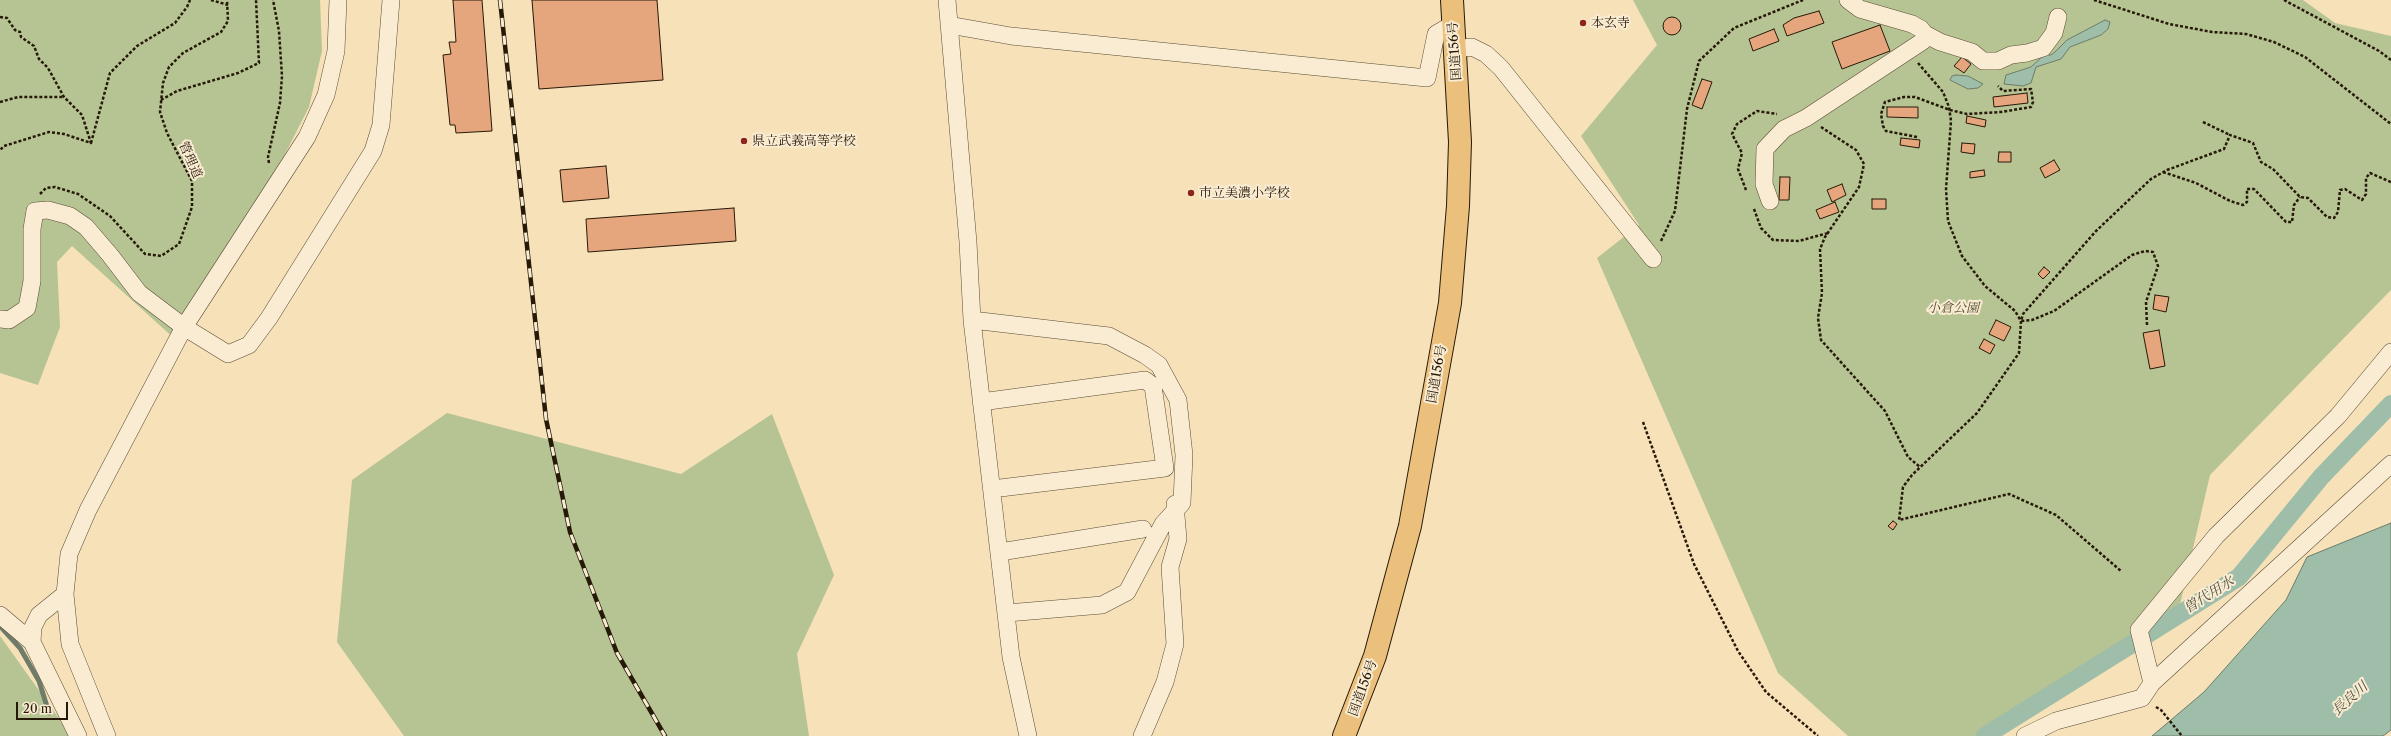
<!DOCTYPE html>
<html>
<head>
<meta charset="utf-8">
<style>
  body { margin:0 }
  #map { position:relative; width:2391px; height:736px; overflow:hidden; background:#f6e1b9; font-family:"Libre Caslon Text",serif }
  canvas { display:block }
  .scale { position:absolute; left:16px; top:702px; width:52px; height:18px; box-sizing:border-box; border:2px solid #271908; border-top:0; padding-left:5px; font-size:12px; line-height:14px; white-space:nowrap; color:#271908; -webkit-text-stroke:3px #f9ecd2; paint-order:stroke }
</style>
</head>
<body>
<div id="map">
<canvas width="2391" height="736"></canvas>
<div class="scale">20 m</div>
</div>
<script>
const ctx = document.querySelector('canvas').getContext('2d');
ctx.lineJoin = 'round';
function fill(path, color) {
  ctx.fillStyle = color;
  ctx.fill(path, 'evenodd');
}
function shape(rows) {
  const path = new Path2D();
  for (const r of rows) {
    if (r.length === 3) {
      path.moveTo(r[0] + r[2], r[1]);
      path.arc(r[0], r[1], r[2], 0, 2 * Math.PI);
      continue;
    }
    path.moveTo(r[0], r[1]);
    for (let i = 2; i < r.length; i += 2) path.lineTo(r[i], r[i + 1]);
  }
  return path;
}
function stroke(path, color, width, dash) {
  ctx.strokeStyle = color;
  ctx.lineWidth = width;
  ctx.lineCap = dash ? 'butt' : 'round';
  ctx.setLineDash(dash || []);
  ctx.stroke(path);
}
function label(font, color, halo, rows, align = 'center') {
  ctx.font = font + ' "Libre Caslon Text","Noto Serif JP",serif';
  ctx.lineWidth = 4;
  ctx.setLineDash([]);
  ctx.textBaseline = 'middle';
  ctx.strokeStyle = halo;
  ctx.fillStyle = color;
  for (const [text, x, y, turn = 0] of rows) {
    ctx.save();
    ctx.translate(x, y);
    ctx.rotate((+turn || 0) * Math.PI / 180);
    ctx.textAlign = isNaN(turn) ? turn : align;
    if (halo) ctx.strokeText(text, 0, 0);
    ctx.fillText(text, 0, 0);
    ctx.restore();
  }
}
fill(shape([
  [0,0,320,0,322,51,309,107,283,158,176,340,72,246,57,262,60,327,38,385,0,373],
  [1633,0,2303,0,2335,23,2391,36,2391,290,2210,475,2175,626,1994,736,1848,736,1778,673,1597,258,1639,225,1581,136,1657,45],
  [447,413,681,474,772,414,834,575,797,654,809,736,404,736,337,642,352,480],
  [0,636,58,717,70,736,0,736]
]), '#b6c494');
const water = shape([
  [2105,20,2110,22,2108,29,2101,35,2070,47,2061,59,2036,67,2031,83,2023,86,2004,84,2006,75,2031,67,2044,55,2051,55,2056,51,2067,40,2105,20],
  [1956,75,1968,76,1983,84,1978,88,1968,89,1950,80,1952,76,1956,75],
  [2391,523,2391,730,2383,736,2152,736,2204,692,2286,600,2307,557,2391,523]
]);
fill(water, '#9ebea9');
stroke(water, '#6e7c69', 1);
stroke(shape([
  [0,626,20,648,39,681,49,713]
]), '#6e7c69', 5);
stroke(shape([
  [1985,736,2239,577,2321,477,2391,404]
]), '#9ebea9', 18);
const building = shape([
  [453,0,482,0,492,131,456,133,455,125,450,125,443,55,451,54,449,42,456,42,453,0],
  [532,0,657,0,663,80,539,89,532,0],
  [1819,11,1824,23,1787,36,1783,25,1794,18,1819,11],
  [1672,26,9],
  [1880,25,1890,51,1842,69,1832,42,1880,25],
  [1774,29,1779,41,1753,51,1749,39,1774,29],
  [1962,57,1971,64,1964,73,1954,66,1962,57],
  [1702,79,1712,82,1702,109,1692,105,1702,79],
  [2027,93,2028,103,1994,107,1993,97,2027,93],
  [1887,107,1918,107,1918,118,1887,117,1887,107],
  [1967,116,1986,120,1985,127,1966,123,1967,116],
  [1901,138,1920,140,1919,148,1900,145,1901,138],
  [1962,143,1975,144,1974,154,1961,152,1962,143],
  [1999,152,2011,152,2011,162,1998,162,1999,152],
  [2054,160,2060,170,2045,178,2040,168,2054,160],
  [606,166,609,198,563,202,560,170,606,166],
  [1984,170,1985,176,1970,178,1970,172,1984,170],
  [1780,177,1790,177,1789,200,1779,200,1780,177],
  [1842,184,1846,195,1832,202,1827,190,1842,184],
  [1872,199,1886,199,1886,209,1872,209,1872,199],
  [1835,202,1839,212,1820,219,1816,210,1835,202],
  [734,208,736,241,588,252,586,219,734,208],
  [2044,267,2050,272,2043,279,2038,274,2044,267],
  [2155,295,2169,297,2166,312,2153,309,2155,295],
  [1996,320,2011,327,2004,341,1989,334,1996,320],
  [2159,330,2165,366,2150,369,2143,333,2159,330],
  [1984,339,1995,345,1990,354,1979,348,1984,339],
  [1893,521,1897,524,1893,530,1888,526,1893,521]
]);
fill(building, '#e5a67e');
stroke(building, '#271908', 1);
const minor = shape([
  [947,0,968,242,972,320,1011,657,1028,736],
  [1848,0,1860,9,1912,24,1921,29,1925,34,1940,42,1972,52,1983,61,1998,61,2011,55,2027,53,2043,48,2054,33,2058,17],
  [949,25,1011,36,1427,78,1436,34,1453,24],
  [1455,49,1472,47,1486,54,1501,68,1653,259],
  [1770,201,1764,184,1765,149,1784,129,1806,118,1923,41,1925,34],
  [0,319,9,320,27,308,32,281,32,229,35,211,48,210,70,216,86,227,110,255,139,293,184,327,228,354,249,345,269,318,373,151,381,125,391,0],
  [972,320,1109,336,1145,355,1159,365,1178,400,1184,455,1182,503,1163,524,1127,592,1102,605,1007,613],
  [981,402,1145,380,1153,386,1165,468,992,489],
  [1000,552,1143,529],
  [0,615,32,642,78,736],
  [32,642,33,627,39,615,65,594],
  [2152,683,2139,630,2216,536,2338,416,2391,352],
  [107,736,70,644,65,594,69,554,88,510,184,327,307,137,326,95,336,51,338,0],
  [1142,736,1165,682,1175,644,1170,567,1178,539,1175,504],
  [2025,736,2056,721,2142,698,2152,683,2391,464]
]);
const highway = shape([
  [1344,736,1375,656,1410,526,1450,303,1458,206,1460,142,1452,0]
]);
stroke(minor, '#5b4b34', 18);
stroke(highway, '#271908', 24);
stroke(shape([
  [211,0,228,5],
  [2094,0,2169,24,2212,32,2246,34,2274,42,2305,57,2391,124],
  [2284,0,2379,51,2391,60],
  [0,17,7,18,15,30,20,32,21,37,34,46,39,59,48,68,64,97,82,115,91,143,64,134,49,132,4,146,0,150],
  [1918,63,1943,92,1949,107,1951,121,1946,189,1948,221,1962,256,1985,286,2015,311,2021,321,2019,353,1977,413,1912,475,1903,487,1899,520,2009,494,2056,515,2121,571],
  [161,100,177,91,238,73,259,63,256,0],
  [0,102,18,97,63,97],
  [2203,122,2230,135],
  [1821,127,1856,150,1864,164,1859,187,1825,237,1820,249,1822,293,1818,318,1821,340,1885,411,1908,457,1920,467],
  [1917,137,1886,131,1883,126,1881,114,1885,102,1904,97,1915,97,1950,110,1967,114,2001,112,2031,107,2033,102,2031,89,2003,91,1998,86],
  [91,143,110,73,137,46,175,23,187,7,190,0],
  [269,163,268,157,280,103,282,76,279,31,273,0],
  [2163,172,2196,183,2230,201,2243,205,2247,202,2247,189,2254,189,2286,222,2292,222,2294,205,2300,197],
  [1746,190,1738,169,1742,153,1732,134,1737,124,1757,111,1777,114],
  [40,194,46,188,55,187,78,194,110,216,145,254,161,256,179,244,192,207,192,181,167,133,160,112,163,83,169,67,183,53,221,32,228,21,227,0],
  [1754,209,1761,228,1773,240,1799,241,1828,233],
  [1661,241,1675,211,1687,109,1699,61,1734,28,1803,0],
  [2147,325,2146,302,2158,266,2153,252,2145,251,2132,255,2054,311,2032,320,2021,321,2023,314,2096,231,2151,179,2167,170,2224,149,2230,135,2253,143,2261,162,2273,169,2300,197,2308,198,2327,217,2334,218,2338,212,2340,190,2345,189,2362,200,2366,194,2366,178,2370,173,2391,182],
  [1643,422,1694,564,1738,651,1766,692,1818,736],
  [2156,707,2161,710,2182,736]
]), '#271908', 2.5, [3, 2]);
stroke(minor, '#f9ecd2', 17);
stroke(highway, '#ebc07c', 22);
const rail = shape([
  [500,0,546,419,570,532,617,653,665,736]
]);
stroke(rail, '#271908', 4.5);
stroke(rail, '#f9ecd2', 3, [9]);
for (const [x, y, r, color] of [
  [1583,23,4,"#8f2418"],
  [744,141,4,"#8f2418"],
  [1191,193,4,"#8f2418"]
]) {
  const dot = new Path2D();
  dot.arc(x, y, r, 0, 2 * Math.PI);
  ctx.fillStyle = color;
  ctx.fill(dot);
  stroke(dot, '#f9ecd2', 1.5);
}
label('13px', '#271908', '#f9ecd2', [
  ["本玄寺",1591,23],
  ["県立武義高等学校",752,141],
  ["市立美濃小学校",1199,193]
], 'left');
label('13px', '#271908', '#f9ecd2', [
  ["国道156号",1455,51,-94],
  ["管理道",190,160,66],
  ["国道156号",1437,374,-80],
  ["国道156号",1363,688,-70]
]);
label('italic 13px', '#524c32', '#f9ecd2', [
  ["小倉公園",1953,308]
]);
label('italic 14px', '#515340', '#f9ecd2', [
  ["曽代用水",2209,595,-32],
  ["長良川",2350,699,-42]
]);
</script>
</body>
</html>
